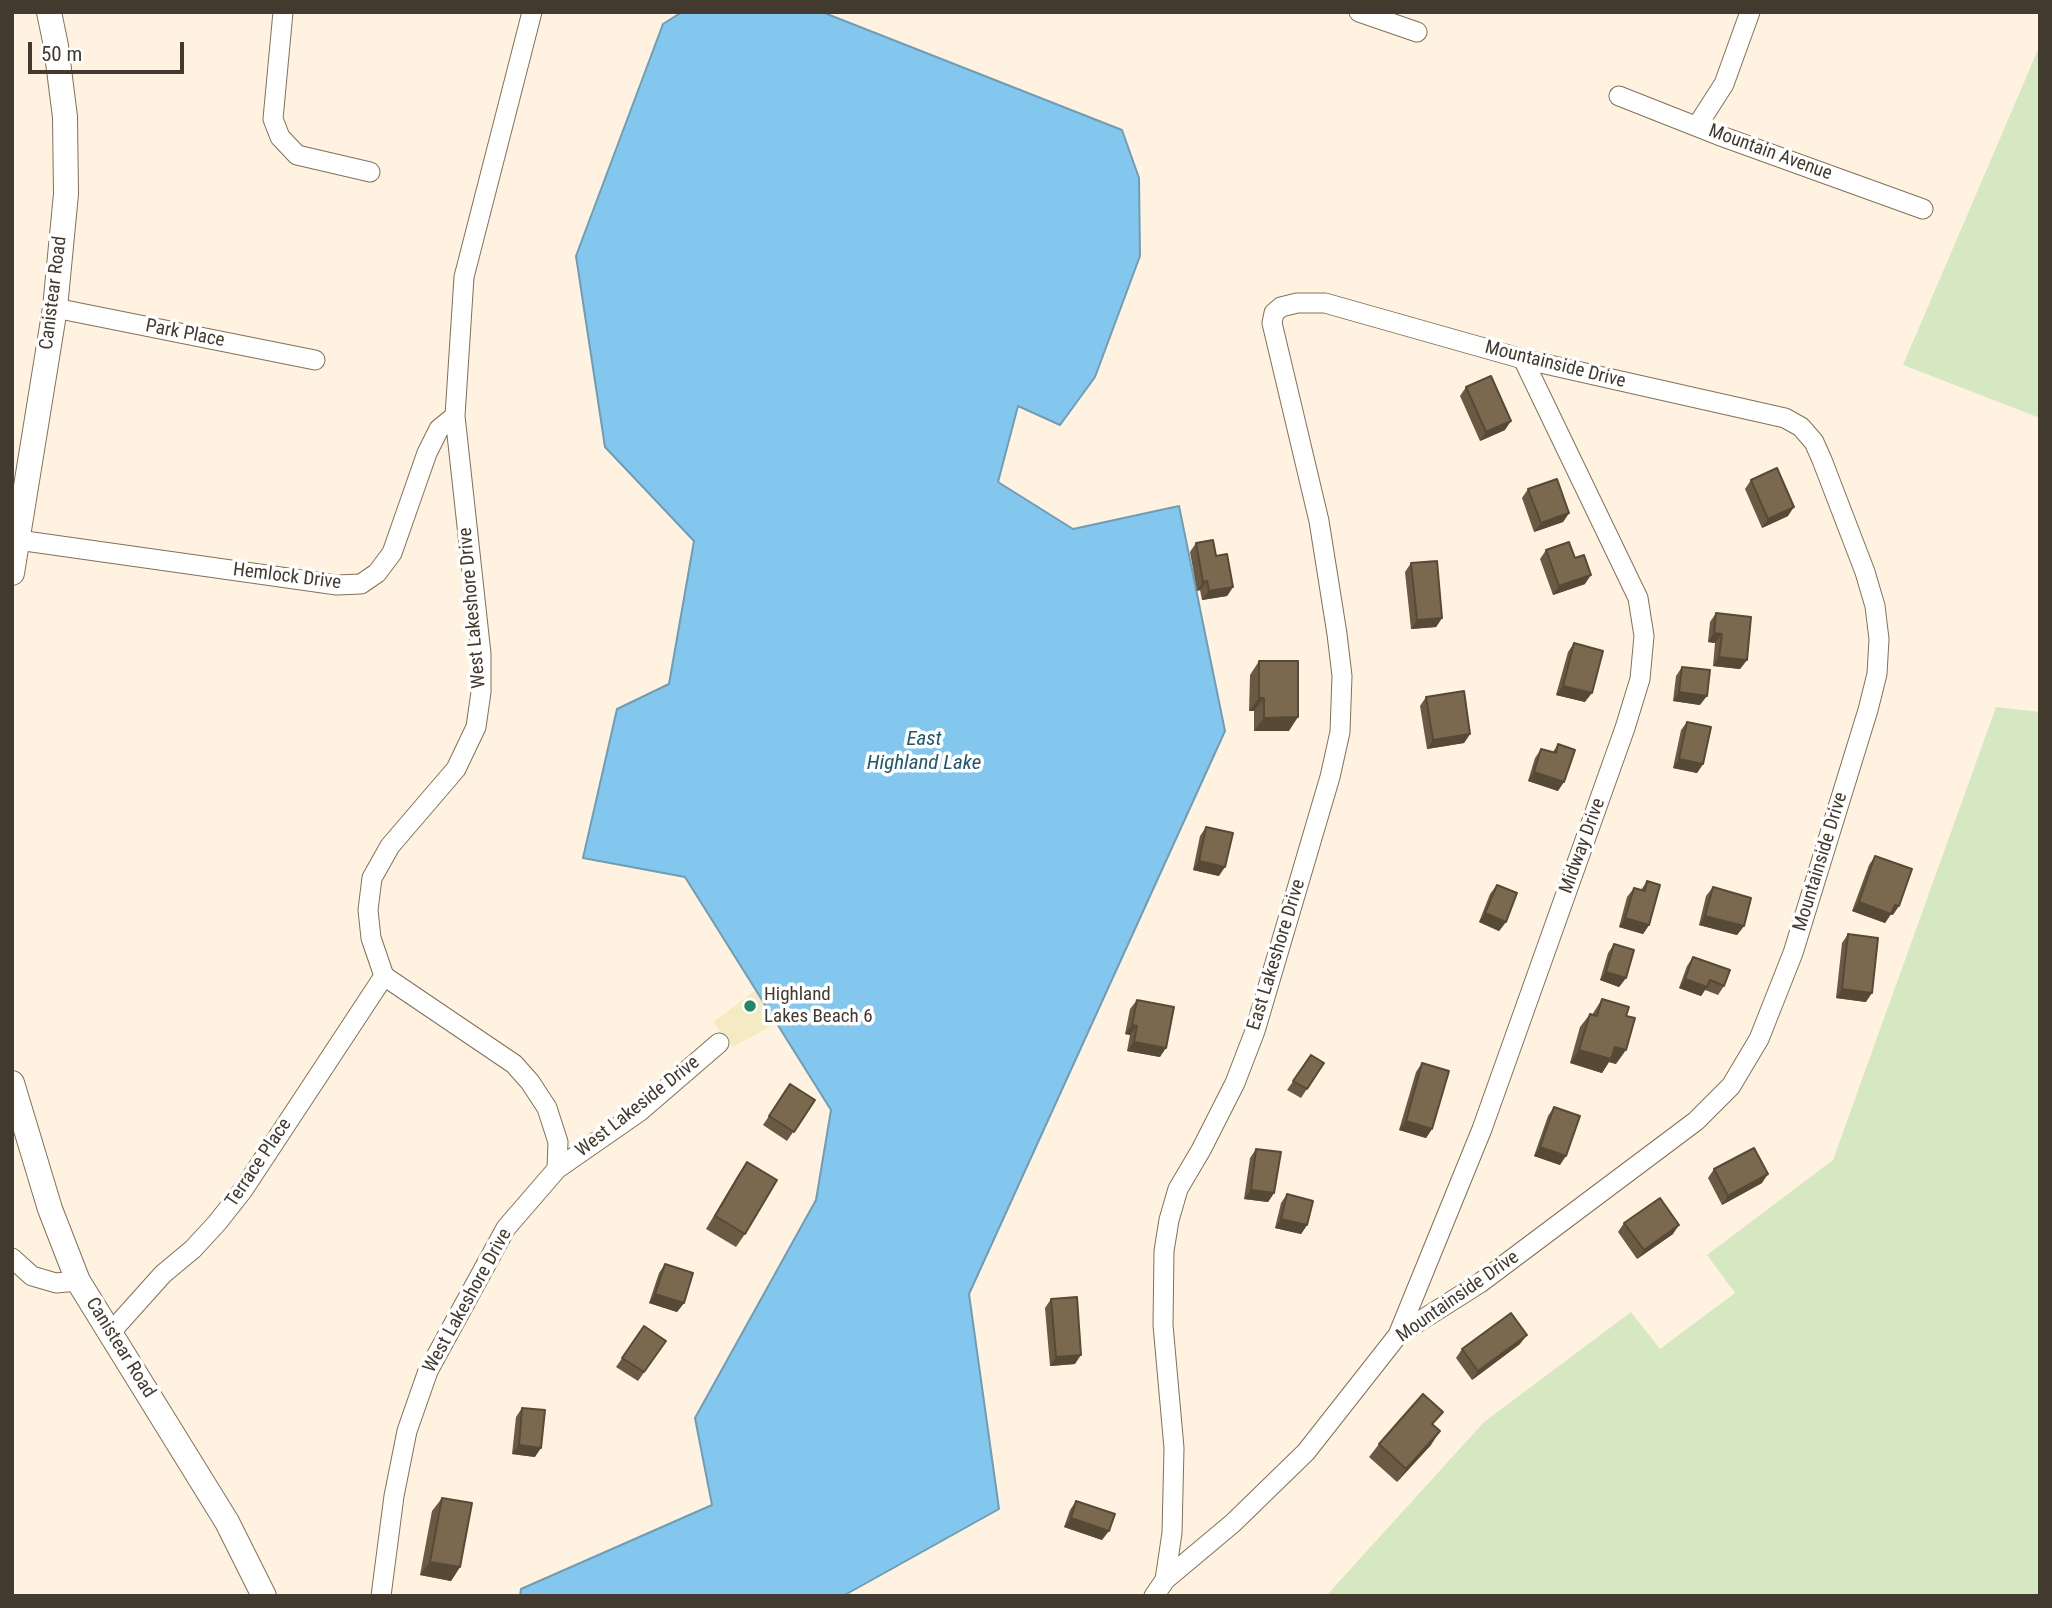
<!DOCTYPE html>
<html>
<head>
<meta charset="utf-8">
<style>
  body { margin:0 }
  #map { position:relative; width:2052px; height:1608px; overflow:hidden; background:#fff2e1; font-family:"Roboto Condensed",sans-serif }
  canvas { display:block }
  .frame { position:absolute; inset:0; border:14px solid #423a2e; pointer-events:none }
  .scale { position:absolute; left:28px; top:42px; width:156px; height:32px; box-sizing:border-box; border:4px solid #423a2e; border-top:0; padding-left:9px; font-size:21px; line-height:24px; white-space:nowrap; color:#423a2e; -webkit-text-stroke:5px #fff; paint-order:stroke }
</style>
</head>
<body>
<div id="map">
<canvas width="2052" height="1608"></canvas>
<div class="frame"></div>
<div class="scale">50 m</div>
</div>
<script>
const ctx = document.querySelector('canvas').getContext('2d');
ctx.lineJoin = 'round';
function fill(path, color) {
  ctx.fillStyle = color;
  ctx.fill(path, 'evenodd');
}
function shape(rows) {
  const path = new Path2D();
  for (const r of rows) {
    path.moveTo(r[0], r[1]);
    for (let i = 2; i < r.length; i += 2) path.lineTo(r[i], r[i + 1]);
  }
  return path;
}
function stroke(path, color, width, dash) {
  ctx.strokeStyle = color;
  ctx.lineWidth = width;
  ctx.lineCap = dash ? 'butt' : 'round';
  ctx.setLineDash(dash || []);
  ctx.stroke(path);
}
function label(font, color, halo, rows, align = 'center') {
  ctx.font = font + ' "Roboto Condensed",sans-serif';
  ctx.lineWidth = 7;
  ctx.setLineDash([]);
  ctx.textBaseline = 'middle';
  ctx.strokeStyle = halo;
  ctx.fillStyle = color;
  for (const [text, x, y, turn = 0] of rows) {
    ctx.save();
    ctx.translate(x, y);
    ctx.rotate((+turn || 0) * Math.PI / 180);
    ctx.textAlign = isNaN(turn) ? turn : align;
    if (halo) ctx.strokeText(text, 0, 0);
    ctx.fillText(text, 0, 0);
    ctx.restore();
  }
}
fill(shape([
  [2040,45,2040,418,1903,365],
  [1996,707,2040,712,2040,1596,1326,1596,1484,1422,1631,1312,1660,1349,1735,1293,1707,1255,1833,1160]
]), '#d6e8c2');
fill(shape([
  [756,990,777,1023,733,1047,713,1022]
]), '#f4ebc5');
const water = shape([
  [682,12,822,12,1122,130,1139,178,1140,256,1095,377,1060,425,1018,406,998,482,1073,529,1179,506,1225,731,969,1294,999,1509,843,1596,520,1596,521,1589,712,1505,695,1418,816,1200,831,1110,685,877,583,858,617,709,669,684,694,541,605,447,576,256,663,24,682,12]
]);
fill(water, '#83c7ee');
stroke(water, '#709db4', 2);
const minor = shape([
  [283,12,273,119,280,137,297,155,370,172],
  [1359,12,1417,32],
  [1619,96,1718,135,1923,209],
  [1697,126,1724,84,1750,12],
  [55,308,315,360],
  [18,540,337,585,361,584,377,573,392,553,427,453,439,429,455,416],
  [557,1169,639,1112,719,1043],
  [12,1258,32,1276,56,1283,78,1281],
  [111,1332,163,1274,193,1249,217,1223,243,1190,384,976],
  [1398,1335,1482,1129,1625,728,1640,679,1644,636,1638,598,1523,359],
  [381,1596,394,1496,407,1431,428,1371,506,1228,557,1169,558,1142,547,1108,530,1082,514,1064,384,976,371,938,368,910,372,878,390,846,456,769,476,727,481,692,481,654,455,416,464,277,532,12],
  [1154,1596,1165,1580,1172,1533,1174,1448,1163,1325,1164,1251,1169,1220,1178,1189,1201,1150,1235,1083,1255,1031,1330,777,1340,732,1342,676,1337,634,1319,521,1272,323,1274,313,1281,307,1297,303,1325,303,1523,359,1785,418,1801,427,1814,442,1822,460,1865,572,1875,606,1879,639,1877,674,1868,710,1793,953,1759,1039,1731,1086,1696,1121,1480,1283,1398,1335,1306,1452,1233,1523,1165,1580]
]);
const tertiary = shape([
  [12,573,55,308,66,194,65,117,56,46,49,12],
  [12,1083,50,1209,78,1281,227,1522,264,1596]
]);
stroke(minor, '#837156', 21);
stroke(tertiary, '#837156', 26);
stroke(minor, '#fff', 19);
stroke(tertiary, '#fff', 24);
fill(shape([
  [1466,387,1505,430,1480,441,1460,396],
  [1751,480,1788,516,1762,528,1745,489],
  [1528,489,1569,513,1563,522,1534,532,1522,498],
  [1196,543,1216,556,1233,587,1227,596,1202,600,1200,590,1197,591,1190,552],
  [1546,550,1585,584,1553,595,1540,559],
  [1411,563,1442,618,1436,627,1411,629,1405,572],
  [1716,613,1747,660,1740,669,1713,666,1715,643,1708,642,1710,622],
  [1574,643,1585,702,1556,695,1568,652],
  [1259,661,1289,731,1254,731,1254,711,1249,711,1250,675],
  [1682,667,1700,705,1673,701,1676,676],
  [1426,697,1470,734,1464,743,1427,749,1420,706],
  [1687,722,1703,764,1697,773,1673,768,1681,730],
  [1558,744,1558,791,1528,781,1535,758,1541,749,1553,752],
  [1206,827,1219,876,1193,870,1200,836],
  [1875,856,1893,915,1891,914,1885,923,1852,911,1869,865],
  [1647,881,1649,925,1643,934,1619,927,1627,897,1634,888,1641,890],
  [1497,885,1506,922,1499,931,1479,922,1490,894],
  [1713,887,1744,926,1737,935,1699,925,1706,896],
  [1848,934,1866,1002,1836,998,1842,943],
  [1614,944,1626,978,1619,987,1600,980,1608,953],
  [1693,957,1724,986,1718,995,1705,990,1701,996,1679,988,1687,966],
  [1602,999,1616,1064,1609,1062,1602,1073,1570,1063,1580,1027,1590,1014,1592,1015],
  [1137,1000,1160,1057,1127,1051,1130,1035,1125,1034,1130,1009],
  [1311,1055,1324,1063,1301,1098,1287,1090],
  [1422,1063,1432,1129,1426,1138,1399,1130,1416,1072],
  [790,1084,815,1100,787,1141,763,1125],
  [1554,1107,1560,1165,1534,1156,1548,1116],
  [1256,1149,1274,1193,1268,1202,1244,1199,1250,1158],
  [747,1162,745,1234,736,1247,706,1229,738,1175],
  [1714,1169,1762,1183,1722,1205,1708,1178],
  [1287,1194,1307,1225,1301,1234,1275,1228,1281,1203],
  [1624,1223,1673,1234,1637,1259,1618,1232],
  [665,1264,684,1303,677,1312,649,1303,659,1273],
  [1051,1299,1075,1364,1050,1366,1045,1308],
  [644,1326,666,1341,638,1381,616,1367],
  [1520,1344,1472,1380,1456,1358,1462,1349],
  [522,1408,535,1457,512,1454,516,1417],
  [1434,1426,1431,1445,1397,1482,1369,1457,1379,1444],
  [442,1498,460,1567,451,1581,420,1575,432,1511],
  [1076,1501,1102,1540,1064,1527,1070,1510]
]), '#6a5a44');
fill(shape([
  [1511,421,1505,430,1480,441,1486,432],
  [1794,507,1788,516,1762,528,1768,519],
  [1569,513,1563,522,1534,532,1541,523],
  [1591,575,1585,584,1553,595,1559,586],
  [1207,581,1200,590,1197,591,1203,582],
  [1233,587,1227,596,1202,600,1209,591],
  [1442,618,1436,627,1411,629,1417,620],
  [1714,633,1722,634,1715,643,1708,642],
  [1719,657,1747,660,1740,669,1713,666],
  [1563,686,1592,693,1585,702,1556,695],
  [1679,692,1707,696,1700,705,1673,701],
  [1259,698,1264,698,1254,711,1249,711],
  [1298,717,1289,731,1254,731,1264,718],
  [1470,734,1464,743,1427,749,1433,740],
  [1679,759,1703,764,1697,773,1673,768],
  [1534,772,1564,782,1558,791,1528,781],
  [1199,861,1225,867,1219,876,1193,870],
  [1859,902,1895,905,1899,906,1893,915,1891,914,1885,923,1852,911],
  [1485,913,1506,922,1499,931,1479,922],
  [1705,916,1744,926,1737,935,1699,925],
  [1625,918,1649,925,1643,934,1619,927],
  [1606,972,1626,978,1619,987,1600,980],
  [1685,979,1707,987,1701,996,1679,988],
  [1842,989,1872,993,1866,1002,1836,998],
  [1132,1025,1137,1026,1130,1035,1125,1034],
  [1134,1042,1166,1048,1160,1057,1127,1051],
  [1615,1047,1626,1050,1616,1064,1609,1062,1602,1073,1570,1063,1579,1050],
  [1406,1121,1432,1129,1426,1138,1399,1130],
  [1540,1147,1566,1156,1560,1165,1534,1156],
  [1768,1174,1762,1183,1722,1205,1728,1196],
  [1251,1190,1274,1193,1268,1202,1244,1199],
  [1281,1219,1307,1225,1301,1234,1275,1228],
  [1679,1225,1673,1234,1637,1259,1644,1250],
  [655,1294,684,1303,677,1312,649,1303],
  [1527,1335,1520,1344,1472,1380,1478,1371],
  [1081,1355,1075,1364,1050,1366,1056,1357],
  [1440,1431,1431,1445,1397,1482,1406,1469],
  [519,1445,541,1448,535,1457,512,1454],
  [1071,1518,1109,1531,1102,1540,1064,1527],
  [430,1562,460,1567,451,1581,420,1575]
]), '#564a37');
const building = shape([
  [1491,376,1511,421,1486,432,1466,387,1491,376],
  [1777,468,1794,507,1768,519,1751,480,1777,468],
  [1557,479,1569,513,1541,523,1528,489,1557,479],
  [1213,540,1216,556,1227,554,1233,587,1209,591,1207,581,1203,582,1196,543,1213,540],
  [1569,542,1575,558,1584,555,1591,575,1559,586,1546,550,1569,542],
  [1437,561,1442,618,1417,620,1411,563,1437,561],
  [1716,613,1751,617,1747,660,1719,657,1722,634,1714,633,1716,613],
  [1574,643,1603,651,1592,693,1563,686,1574,643],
  [1259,661,1298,661,1298,717,1264,718,1264,698,1259,698,1259,661],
  [1682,667,1710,670,1707,696,1679,692,1682,667],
  [1464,691,1470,734,1433,740,1426,697,1464,691],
  [1687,722,1711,727,1703,764,1679,759,1687,722],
  [1558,744,1575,750,1564,782,1534,772,1541,749,1556,753,1558,744],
  [1206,827,1233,833,1225,867,1199,861,1206,827],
  [1875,856,1912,869,1899,906,1895,905,1891,914,1859,902,1875,856],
  [1647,881,1660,885,1649,925,1625,918,1634,888,1645,891,1647,881],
  [1497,885,1517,893,1506,922,1485,913,1497,885],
  [1713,887,1751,898,1744,926,1705,916,1713,887],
  [1848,934,1878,938,1872,993,1842,989,1848,934],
  [1614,944,1634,950,1626,978,1606,972,1614,944],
  [1693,957,1730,970,1724,986,1710,980,1707,987,1685,979,1693,957],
  [1602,999,1629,1007,1626,1016,1635,1018,1626,1050,1615,1047,1611,1059,1579,1050,1590,1014,1597,1016,1602,999],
  [1137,1000,1174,1007,1166,1048,1134,1042,1137,1026,1132,1025,1137,1000],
  [1311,1055,1324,1063,1307,1089,1293,1081,1311,1055],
  [1422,1063,1449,1071,1432,1129,1406,1121,1422,1063],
  [790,1084,815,1100,794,1132,769,1116,790,1084],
  [1554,1107,1580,1116,1566,1156,1540,1147,1554,1107],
  [1754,1148,1768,1174,1728,1196,1714,1169,1754,1148],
  [1256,1149,1281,1152,1274,1193,1251,1190,1256,1149],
  [747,1162,777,1180,745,1234,715,1216,747,1162],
  [1287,1194,1313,1201,1307,1225,1281,1219,1287,1194],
  [1660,1198,1679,1225,1644,1250,1624,1223,1660,1198],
  [665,1264,693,1273,684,1303,655,1294,665,1264],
  [1077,1297,1081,1355,1056,1357,1051,1299,1077,1297],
  [1511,1313,1527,1335,1478,1371,1462,1349,1511,1313],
  [644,1326,666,1341,644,1372,622,1358,644,1326],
  [1423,1394,1443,1412,1432,1424,1440,1431,1406,1469,1379,1444,1423,1394],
  [522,1408,545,1410,541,1448,519,1445,522,1408],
  [442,1498,472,1503,460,1567,430,1562,442,1498],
  [1076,1501,1115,1514,1109,1531,1071,1518,1076,1501]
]);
fill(building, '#7b694f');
stroke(building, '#564a37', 2);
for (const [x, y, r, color] of [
  [750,1006,7,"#258862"]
]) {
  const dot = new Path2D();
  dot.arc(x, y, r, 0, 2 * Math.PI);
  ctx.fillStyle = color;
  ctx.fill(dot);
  stroke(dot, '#fff', 2.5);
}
label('19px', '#423a2e', '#fff', [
  ["Mountain Avenue",1770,153,20],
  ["Canistear Road",54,293,-83],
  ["Park Place",185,334,11],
  ["Mountainside Drive",1555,365,14],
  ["Hemlock Drive",287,577,7],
  ["West Lakeshore Drive",473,608,-95],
  ["Midway Drive",1583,846,-70],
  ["Mountainside Drive",1821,862,-73],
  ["East Lakeshore Drive",1277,955,-73],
  ["West Lakeside Drive",638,1107,-38],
  ["Terrace Place",259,1163,-56],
  ["Mountainside Drive",1458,1297,-35],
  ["West Lakeshore Drive",468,1301,-61],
  ["Canistear Road",120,1348,58]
]);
label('19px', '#423a2e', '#fff', [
  ["Highland",764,995],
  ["Lakes Beach 6",764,1017]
], 'left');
label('italic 21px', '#225771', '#fff', [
  ["East",924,740],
  ["Highland Lake",924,764]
]);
</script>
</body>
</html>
